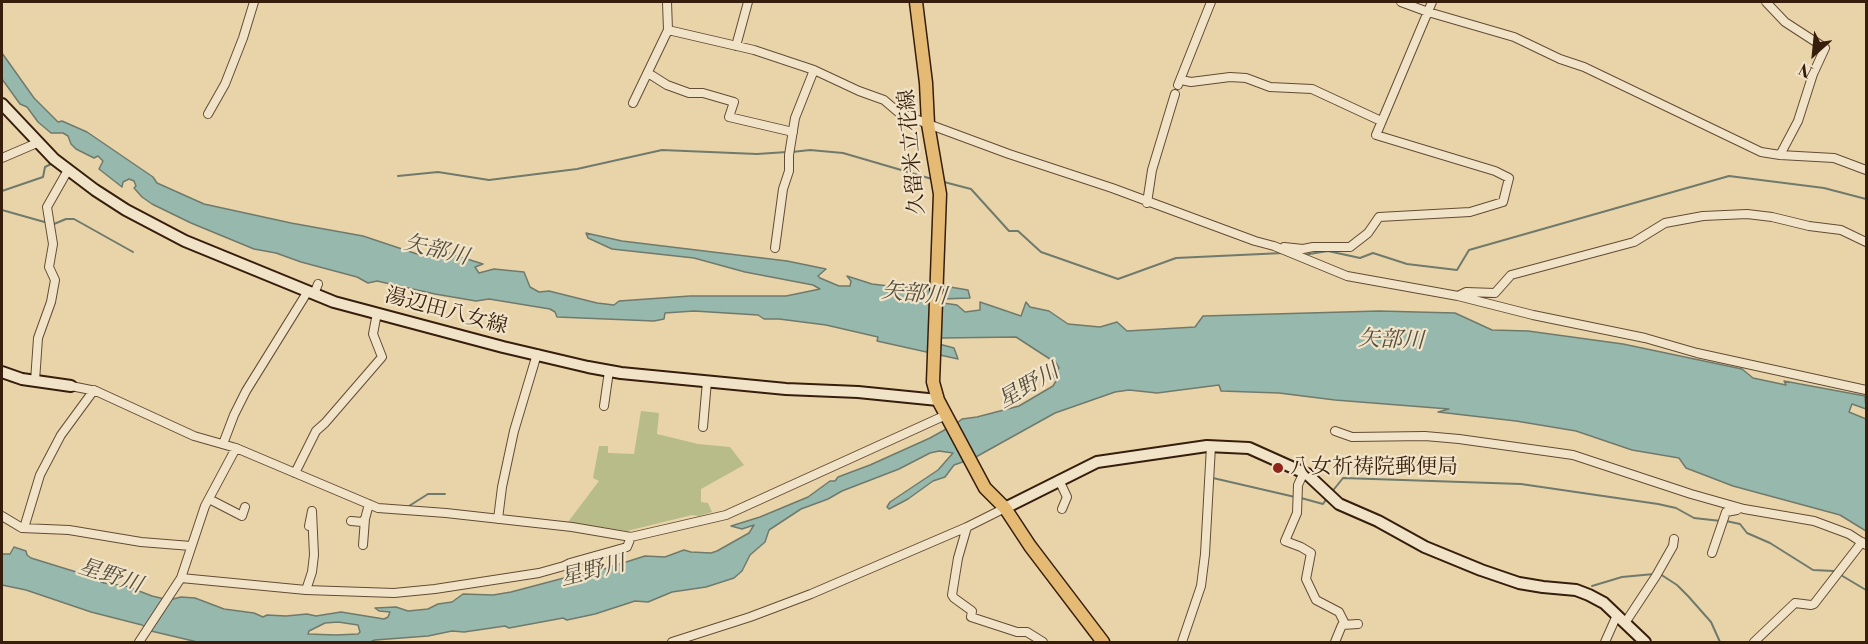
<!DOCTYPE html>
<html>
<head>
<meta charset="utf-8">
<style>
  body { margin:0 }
  #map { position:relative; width:1868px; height:644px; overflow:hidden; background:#e9d4aa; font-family:"Libre Bodoni",serif }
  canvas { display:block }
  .frame { position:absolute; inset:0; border:3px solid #361d0c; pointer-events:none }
  .north { position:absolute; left:1784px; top:24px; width:60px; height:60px; -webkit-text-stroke:4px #f1e3c8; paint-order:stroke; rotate:207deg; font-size:16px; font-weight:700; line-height:24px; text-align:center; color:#361d0c }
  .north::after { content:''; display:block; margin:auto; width:21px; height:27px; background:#361d0c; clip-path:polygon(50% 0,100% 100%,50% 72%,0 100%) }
</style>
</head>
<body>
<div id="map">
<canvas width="1868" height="644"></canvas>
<div class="frame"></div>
<div class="north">N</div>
</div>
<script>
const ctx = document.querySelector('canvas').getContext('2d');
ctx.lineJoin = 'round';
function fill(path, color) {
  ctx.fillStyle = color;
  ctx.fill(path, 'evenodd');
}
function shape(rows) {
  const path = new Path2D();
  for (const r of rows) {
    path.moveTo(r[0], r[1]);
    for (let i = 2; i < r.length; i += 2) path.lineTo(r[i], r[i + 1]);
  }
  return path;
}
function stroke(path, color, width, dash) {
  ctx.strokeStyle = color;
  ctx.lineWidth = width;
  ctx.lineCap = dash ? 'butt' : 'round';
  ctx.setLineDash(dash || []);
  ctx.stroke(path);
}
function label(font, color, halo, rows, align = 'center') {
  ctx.font = font + ' "Libre Bodoni","Noto Serif JP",serif';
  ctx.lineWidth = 4.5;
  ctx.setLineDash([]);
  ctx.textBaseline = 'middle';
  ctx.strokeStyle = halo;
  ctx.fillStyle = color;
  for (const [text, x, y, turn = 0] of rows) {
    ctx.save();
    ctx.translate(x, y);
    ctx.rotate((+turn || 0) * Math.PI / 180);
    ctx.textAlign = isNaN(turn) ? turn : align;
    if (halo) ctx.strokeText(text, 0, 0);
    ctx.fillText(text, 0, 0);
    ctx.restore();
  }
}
fill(shape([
  [641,411,659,413,657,434,698,444,730,447,744,465,701,489,701,502,708,503,712,512,699,516,692,515,627,531,568,522,599,481,593,478,599,446,608,446,608,453,634,454]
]), '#b7bc88');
const water = shape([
  [2,53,34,98,58,122,62,121,87,132,153,177,157,183,204,204,291,223,363,236,420,255,448,253,483,264,475,267,479,273,494,269,524,272,530,287,539,292,549,291,597,303,614,305,619,301,690,296,786,296,820,289,813,285,745,272,694,258,612,249,588,238,586,233,622,241,787,261,826,269,818,276,820,278,839,286,850,286,851,281,847,276,872,284,905,288,912,284,944,286,968,290,970,298,942,299,943,303,957,305,965,312,980,310,980,302,1021,316,1026,302,1030,307,1049,311,1068,324,1100,327,1117,322,1127,331,1195,327,1203,316,1379,311,1455,313,1492,330,1528,331,1623,344,1742,369,1753,378,1786,385,1784,381,1865,396,1866,409,1852,404,1849,412,1866,419,1866,531,1840,515,1733,486,1686,468,1679,458,1632,450,1576,431,1516,421,1438,412,1449,409,1335,400,1279,393,1221,391,1219,385,1157,393,1129,390,1115,392,1055,413,974,458,954,465,945,477,933,481,908,499,889,509,887,507,890,502,938,470,953,453,939,451,930,453,899,469,842,491,828,499,801,509,769,530,765,542,750,555,742,571,734,578,706,587,672,592,648,602,635,601,595,614,567,620,563,618,509,628,505,626,464,632,452,631,428,636,375,640,370,642,197,642,189,640,151,631,142,625,91,612,26,590,2,585,2,554,10,554,14,547,26,551,27,555,31,558,86,575,104,583,126,586,152,596,169,600,181,597,195,598,224,609,254,613,263,617,267,615,286,616,307,614,316,616,341,612,384,619,388,617,390,612,379,611,375,608,396,607,408,611,428,609,438,604,452,602,463,594,493,595,511,592,564,578,582,576,645,556,665,557,684,550,691,552,711,553,717,551,749,533,754,525,742,529,731,526,760,517,808,497,830,481,835,481,838,477,870,465,930,438,957,423,962,419,977,417,1019,406,1053,386,1056,381,1053,374,1059,368,1056,363,1016,337,941,338,939,344,954,348,958,359,877,341,878,337,826,325,779,319,764,319,758,315,694,311,665,313,664,319,654,321,557,317,555,312,550,309,489,299,476,301,435,294,377,281,368,283,357,277,301,262,276,253,254,249,191,223,152,204,142,197,134,188,136,186,134,181,129,179,123,182,122,187,99,169,103,161,98,156,94,158,76,149,71,144,68,136,63,133,51,133,38,122,27,107,20,104,2,79,2,53],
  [338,622,358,625,360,632,358,634,336,635,308,634,309,631,325,623,338,622]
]);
fill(water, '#97b8ac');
stroke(water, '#707a6c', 1.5);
stroke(shape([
  [792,152,810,150,843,153,932,179],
  [398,176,438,172,489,180,577,169,662,150,757,154,787,152],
  [944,182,971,189,1009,231,1018,231,1041,252,1118,279,1176,258,1283,253],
  [2,191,43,177,45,167,53,163],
  [2,210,48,223],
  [54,224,66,219,74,219,133,252],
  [1303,255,1328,251,1360,258,1373,253,1407,264,1457,270,1469,250,1729,176,1824,188,1866,199],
  [10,381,21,384],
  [1213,478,1295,497],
  [1331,493,1343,478,1521,484,1658,504,1676,508,1694,518,1721,521],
  [1301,498,1323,504,1327,498],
  [409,506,428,494,445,494],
  [1726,521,1740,524,1747,533,1770,543,1813,570,1834,571,1866,590],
  [1660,574,1677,585,1688,596,1711,622,1720,642],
  [1592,586,1622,577,1654,574]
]), '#707a6c', 2);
const street = shape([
  [1401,2,1428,12,1514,37,1560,59,1584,67,1761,152,1780,155,1834,158,1866,170],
  [1766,2,1785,22,1825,48,1813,74,1798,121,1780,155],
  [668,30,754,50,814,70,859,91,884,100,898,112,928,124,1009,154,1112,188,1255,241,1274,246,1347,276,1458,296,1533,315,1645,338,1697,353,1866,390],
  [736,46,748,2],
  [648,73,667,85,689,93,703,93,734,102,729,117,793,132],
  [1181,80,1191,82,1230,77,1246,78,1270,87,1312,89,1381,121],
  [1178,85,1211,2],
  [633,103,668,30,667,2],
  [208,114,225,84,243,38,254,2],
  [2,158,37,143],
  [1147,203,1152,170,1175,94],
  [775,248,783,189,789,171,789,155,795,118,814,70],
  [1282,249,1284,247,1303,249,1313,247,1350,247,1368,233,1379,217,1470,212,1503,202,1509,178,1495,171,1376,135,1432,2],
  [314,294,318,284],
  [1458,296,1466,292,1495,293,1511,275,1634,242,1665,223,1703,216,1747,214,1772,217,1809,226,1841,230,1866,242],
  [35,381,38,338,51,302,55,280,49,267,53,244,47,207,68,170],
  [71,386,96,391,194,436,236,448,378,508,446,513,572,527,631,537,726,515,946,415],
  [604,406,609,371],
  [703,427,707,381],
  [1335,431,1352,437,1425,436,1459,439,1573,455,1691,494,1744,509,1814,521,1849,534,1866,545],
  [223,444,234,415,246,391,308,291],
  [1304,472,1298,485,1297,513,1285,541,1301,547,1311,553,1306,579,1316,600,1339,612,1345,624],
  [295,473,316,431,325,423,382,357,373,334,377,313],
  [1059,480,1067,497,1062,509],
  [209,499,242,516,245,507],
  [2,516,22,528,69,530,141,542,191,546],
  [498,519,502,487,514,431,537,354],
  [351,521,362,522,365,519,369,504],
  [967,527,958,558,952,595,954,598,972,611,971,617,1017,632,1027,632,1043,642],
  [24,528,40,475,61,435,94,390],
  [363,545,365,519],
  [1712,553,1726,512,1737,510],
  [181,578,306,590,394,593,435,589,539,573,564,566,570,563,627,547,631,537],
  [306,590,312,572,314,555,312,511,309,526],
  [1625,623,1656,576,1673,546,1674,539],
  [139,642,181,578,205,506,236,448],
  [672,642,750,617,811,594,967,527,1005,508],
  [1182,642,1201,586,1205,554,1211,446],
  [1335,642,1342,625,1358,624],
  [1605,642,1617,615],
  [1754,642,1795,603,1811,605,1814,604,1862,542]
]);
const secondary = shape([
  [2,104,54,159,95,190,126,210,185,241,334,302,503,347,588,367,621,373,786,389,858,392,938,400],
  [2,372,22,379,71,386],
  [1005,508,1097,462,1207,446,1249,448,1307,474,1339,504,1378,521,1425,547,1481,570,1519,583,1543,587,1576,590,1589,595,1604,603,1645,642]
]);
const primary = shape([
  [916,2,926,83,928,124,940,194,933,382,938,400,985,488,1005,508,1030,546,1103,642]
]);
stroke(street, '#634b34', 10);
stroke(secondary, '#361d0c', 14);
stroke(primary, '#361d0c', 15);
stroke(street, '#f1e3c8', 8);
stroke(secondary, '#f1e3c8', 10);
stroke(primary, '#e4ba75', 12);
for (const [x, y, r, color] of [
  [1278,468,6,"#8f2418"]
]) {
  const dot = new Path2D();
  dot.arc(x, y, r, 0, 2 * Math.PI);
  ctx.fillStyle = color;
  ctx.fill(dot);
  stroke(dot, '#f1e3c8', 2);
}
label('21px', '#361d0c', '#f1e3c8', [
  ["久留米立花線",913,152,-95],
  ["湯辺田八女線",446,312,15]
]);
label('21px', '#361d0c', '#f1e3c8', [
  ["八女祈祷院郵便局",1290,468]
], 'left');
label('italic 22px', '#534c3c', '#f1e3c8', [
  ["矢部川",436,251,14],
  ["矢部川",914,295,5],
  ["矢部川",1391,341,2],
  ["星野川",1029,387,-30],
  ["星野川",593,572,-14],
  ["星野川",110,577,18]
]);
</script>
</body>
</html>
